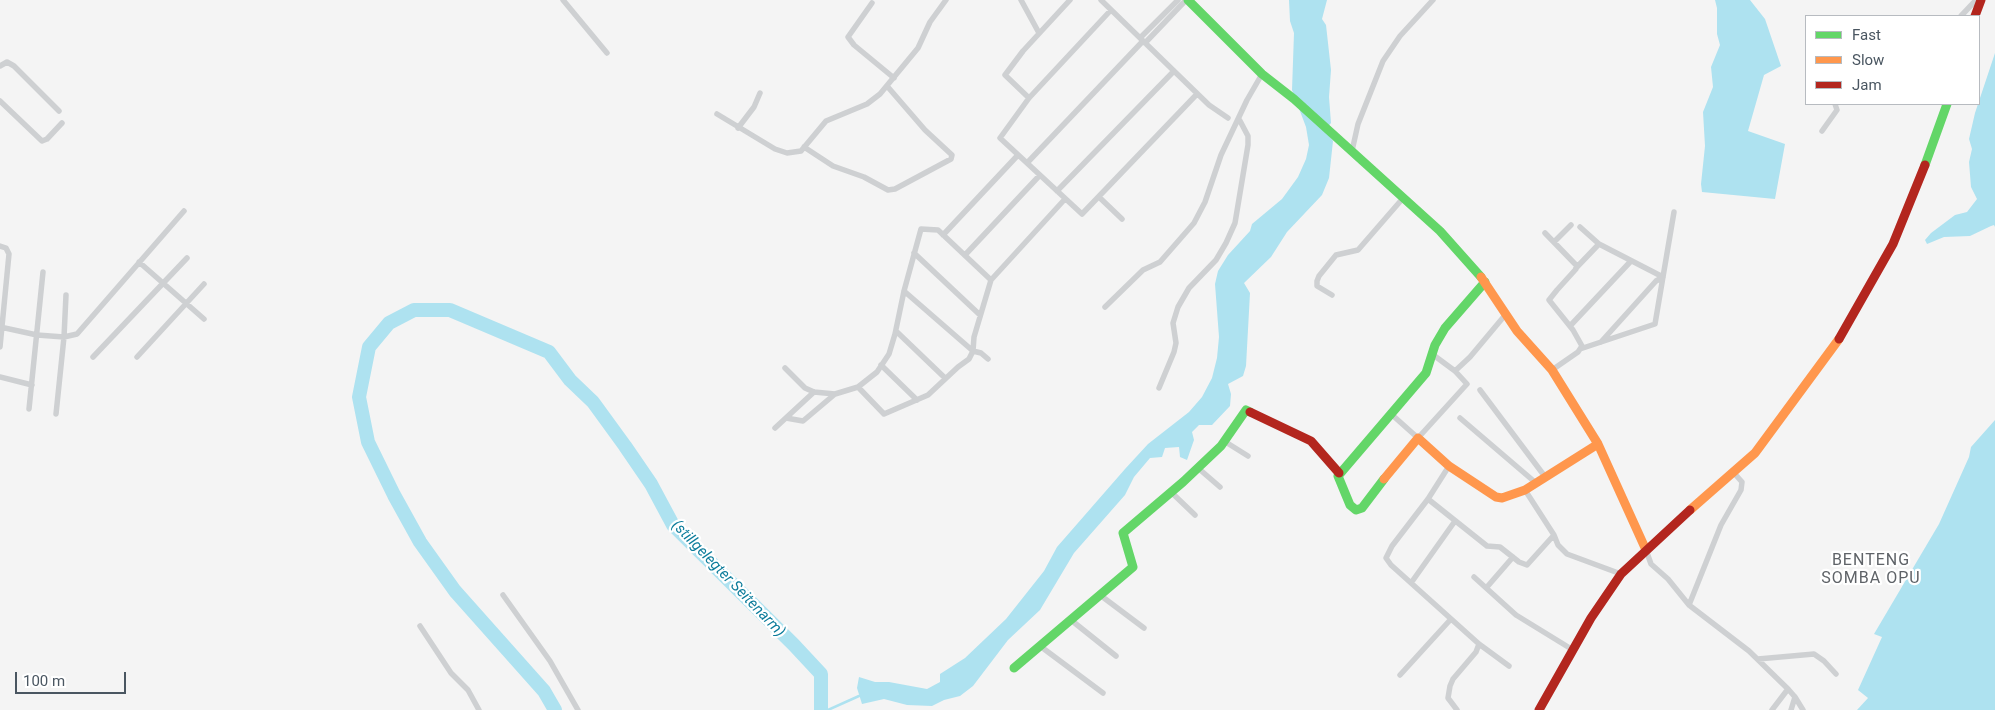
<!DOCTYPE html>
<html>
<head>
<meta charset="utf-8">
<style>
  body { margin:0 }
  #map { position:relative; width:1995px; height:710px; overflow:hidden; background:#f4f4f4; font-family:Roboto,sans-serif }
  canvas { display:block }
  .legend { position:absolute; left:1805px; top:15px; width:175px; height:90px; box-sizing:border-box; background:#fff; border:1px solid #b7bbc0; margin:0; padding:6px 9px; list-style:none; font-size:15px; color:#4a5661 }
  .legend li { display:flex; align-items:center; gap:10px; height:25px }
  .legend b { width:25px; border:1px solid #b7bbc0 }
  .scale { position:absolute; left:15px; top:672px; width:111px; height:22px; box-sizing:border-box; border:2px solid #4a5661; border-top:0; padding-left:6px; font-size:15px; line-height:18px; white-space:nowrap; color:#4a5661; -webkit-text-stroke:4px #fff; paint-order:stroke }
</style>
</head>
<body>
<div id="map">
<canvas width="1995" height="710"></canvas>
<ul class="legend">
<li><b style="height:6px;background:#63d668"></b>Fast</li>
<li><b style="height:6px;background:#ff974d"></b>Slow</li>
<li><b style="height:6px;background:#b3261e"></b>Jam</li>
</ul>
<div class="scale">100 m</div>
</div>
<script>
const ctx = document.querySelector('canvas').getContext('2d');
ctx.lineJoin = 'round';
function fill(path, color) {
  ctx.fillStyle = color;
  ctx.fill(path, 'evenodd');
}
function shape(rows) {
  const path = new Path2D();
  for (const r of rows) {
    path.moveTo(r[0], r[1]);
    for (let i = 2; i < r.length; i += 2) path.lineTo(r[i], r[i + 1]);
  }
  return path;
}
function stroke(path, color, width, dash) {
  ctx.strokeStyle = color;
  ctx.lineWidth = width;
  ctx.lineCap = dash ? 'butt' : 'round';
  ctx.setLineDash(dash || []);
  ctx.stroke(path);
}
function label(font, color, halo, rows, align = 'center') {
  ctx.font = font + ' Roboto,sans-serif';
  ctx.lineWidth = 4.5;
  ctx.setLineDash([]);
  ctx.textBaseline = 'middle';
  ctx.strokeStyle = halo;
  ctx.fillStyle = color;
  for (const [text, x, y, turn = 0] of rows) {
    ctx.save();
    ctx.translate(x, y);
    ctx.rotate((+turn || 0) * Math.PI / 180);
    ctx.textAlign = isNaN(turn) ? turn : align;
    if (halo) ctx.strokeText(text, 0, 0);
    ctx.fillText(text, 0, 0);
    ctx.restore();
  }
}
fill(shape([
  [1289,0,1327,0,1322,19,1326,25,1331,70,1329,97,1331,123,1325,130,1333,141,1329,178,1322,195,1287,232,1271,257,1244,283,1250,293,1246,366,1243,376,1228,384,1231,394,1230,406,1212,425,1199,425,1192,432,1194,440,1187,460,1180,457,1179,447,1165,448,1162,457,1150,458,1134,477,1125,495,1074,553,1040,610,1008,640,973,686,960,696,944,700,932,706,907,705,884,699,862,704,857,688,859,677,875,682,889,682,927,689,940,682,940,674,965,658,1006,619,1044,571,1057,547,1125,469,1148,444,1189,412,1202,397,1212,378,1217,358,1219,337,1215,284,1218,271,1228,255,1250,231,1252,224,1282,199,1298,177,1306,159,1309,145,1306,127,1292,90,1294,33,1290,21],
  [1715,0,1750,0,1765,19,1781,66,1764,75,1748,131,1785,144,1775,199,1702,192,1701,184,1705,146,1703,112,1713,87,1711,67,1720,45,1717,34,1717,8],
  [1995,53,1995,227,1994,225,1991,226,1970,236,1944,237,1927,244,1925,240,1931,233,1955,215,1967,212,1977,199,1971,187,1969,162,1972,149,1969,139,1975,113],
  [1995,420,1995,710,1857,710,1868,698,1858,690,1882,637,1874,634,1939,524,1969,457,1971,447]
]), '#aee2f0');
stroke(shape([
  [828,710,859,696]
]), '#aee2f0', 2.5);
stroke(shape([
  [555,710,544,691,455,591,420,542,394,495,368,442,359,397,369,347,389,323,414,310,450,310,549,352,570,380,593,402,625,446,651,484,673,525,794,645,821,674,821,710]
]), '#aee2f0', 14);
stroke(shape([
  [563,0,607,53],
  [1021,0,1039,33],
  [1101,0,1209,105,1228,118],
  [872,3,848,37,854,45,894,78],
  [1111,10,1029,98,1000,138,1082,214,1197,94],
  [1961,16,1976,0],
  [1140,38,1178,0],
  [1145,43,1186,0],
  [0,66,7,62,14,66,59,111],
  [1029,98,1005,75,1023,51,1070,0],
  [0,101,42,141,47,139,62,123],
  [717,114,775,149,787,153,801,151,826,121,867,104,880,94,918,48,930,22,946,0],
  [738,128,754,107,760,93],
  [1822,131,1837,110,1835,104],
  [804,147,833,166,864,177,888,190,895,189,951,159,952,155,925,130,887,86],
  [1352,151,1358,124,1383,61,1400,36,1433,0],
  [1027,163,1143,41],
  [1057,191,1174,71],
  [1099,197,1122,219],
  [1580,227,1599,244],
  [1545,233,1576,265,1576,269,1557,290,1549,300,1573,330,1582,346,1578,352,1552,370],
  [943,235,1018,155],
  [1554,242,1571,225],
  [0,246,6,248,9,254,0,347],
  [914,253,980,315],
  [965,255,1040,175],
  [139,262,204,319],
  [1576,268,1599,244,1663,277],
  [904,291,973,351,981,353,988,359],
  [1332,295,1317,286,1317,281,1319,276,1336,255,1358,250,1404,197],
  [1105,307,1143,270,1160,262,1194,223,1205,202,1221,155,1247,100,1262,74],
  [1570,326,1631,261],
  [0,327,37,335,64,337,77,334,184,211],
  [896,331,945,378],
  [1601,342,1656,281,1663,277],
  [1580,349,1655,324,1674,212],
  [93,357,187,258],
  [137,357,204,284],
  [881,365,917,400],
  [785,368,805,388,814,392,835,394,858,387,877,372,889,354,895,334,904,291,921,229,938,230,991,280],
  [1455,371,1470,357,1506,314],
  [0,377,32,385],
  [858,387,884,414,928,395,958,367,969,359,973,351,974,337,991,280,1065,199],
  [1159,388,1174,352,1176,343,1173,323,1178,307,1189,288,1216,260,1226,243,1235,223,1248,145,1248,136,1239,119],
  [1480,390,1546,478],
  [29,409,43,272],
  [1390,413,1418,438,1467,384,1455,371,1432,354],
  [56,414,64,337,66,295],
  [786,418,803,421,835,394],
  [1460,418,1536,483],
  [775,428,814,392],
  [1224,441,1248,456],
  [1449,466,1428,499,1392,546,1386,558,1391,565,1479,644,1509,666],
  [1198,468,1220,487],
  [1734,473,1742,482,1741,490,1721,525,1689,605,1749,651,1788,689,1795,697,1791,710],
  [1171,492,1195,515],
  [1428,499,1487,546,1500,547,1519,562,1527,565,1554,535,1525,490],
  [1554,535,1558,545,1567,554,1621,574],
  [1646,550,1651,564,1668,579,1689,605],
  [1474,577,1516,615,1573,650],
  [1411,583,1455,521],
  [1487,587,1513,557],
  [503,595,550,661,578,710],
  [1100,595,1144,628],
  [1071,620,1116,656],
  [420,626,451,673,468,690,479,710],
  [1040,646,1103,693],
  [1758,659,1814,654,1824,661,1836,674],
  [1400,675,1451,619],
  [1795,697,1803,710],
  [1457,710,1448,698,1450,686,1453,679,1476,652,1479,644],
  [1772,710,1788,689]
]), '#ced0d2', 5.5);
stroke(shape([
  [1188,0,1262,74,1294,99,1440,231,1481,277],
  [1925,165,1947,104],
  [1384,479,1362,508,1356,510,1350,505,1338,476,1426,373,1435,345,1445,328,1485,282],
  [1014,668,1133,567,1123,533,1183,482,1221,446,1246,410,1250,412]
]), '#63d668', 9);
stroke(shape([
  [1481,277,1517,331,1552,370,1598,444,1646,550],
  [1384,479,1418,438,1449,466,1496,497,1502,498,1525,490,1598,444],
  [1690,510,1755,453,1839,339]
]), '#ff974d', 9);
stroke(shape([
  [1975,16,1981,0],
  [1839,339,1893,244,1925,165],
  [1250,412,1311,441,1339,473],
  [1539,710,1591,618,1621,574,1690,510]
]), '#b3261e', 9);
label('italic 15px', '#0c7c9b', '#fff', [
  ["(stillgelegter Seitenarm)",728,579,46]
]);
ctx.letterSpacing = '1px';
label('16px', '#5f6368', '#fff', [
  ["BENTENG",1871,561],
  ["SOMBA OPU",1871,579]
]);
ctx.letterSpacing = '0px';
</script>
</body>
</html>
